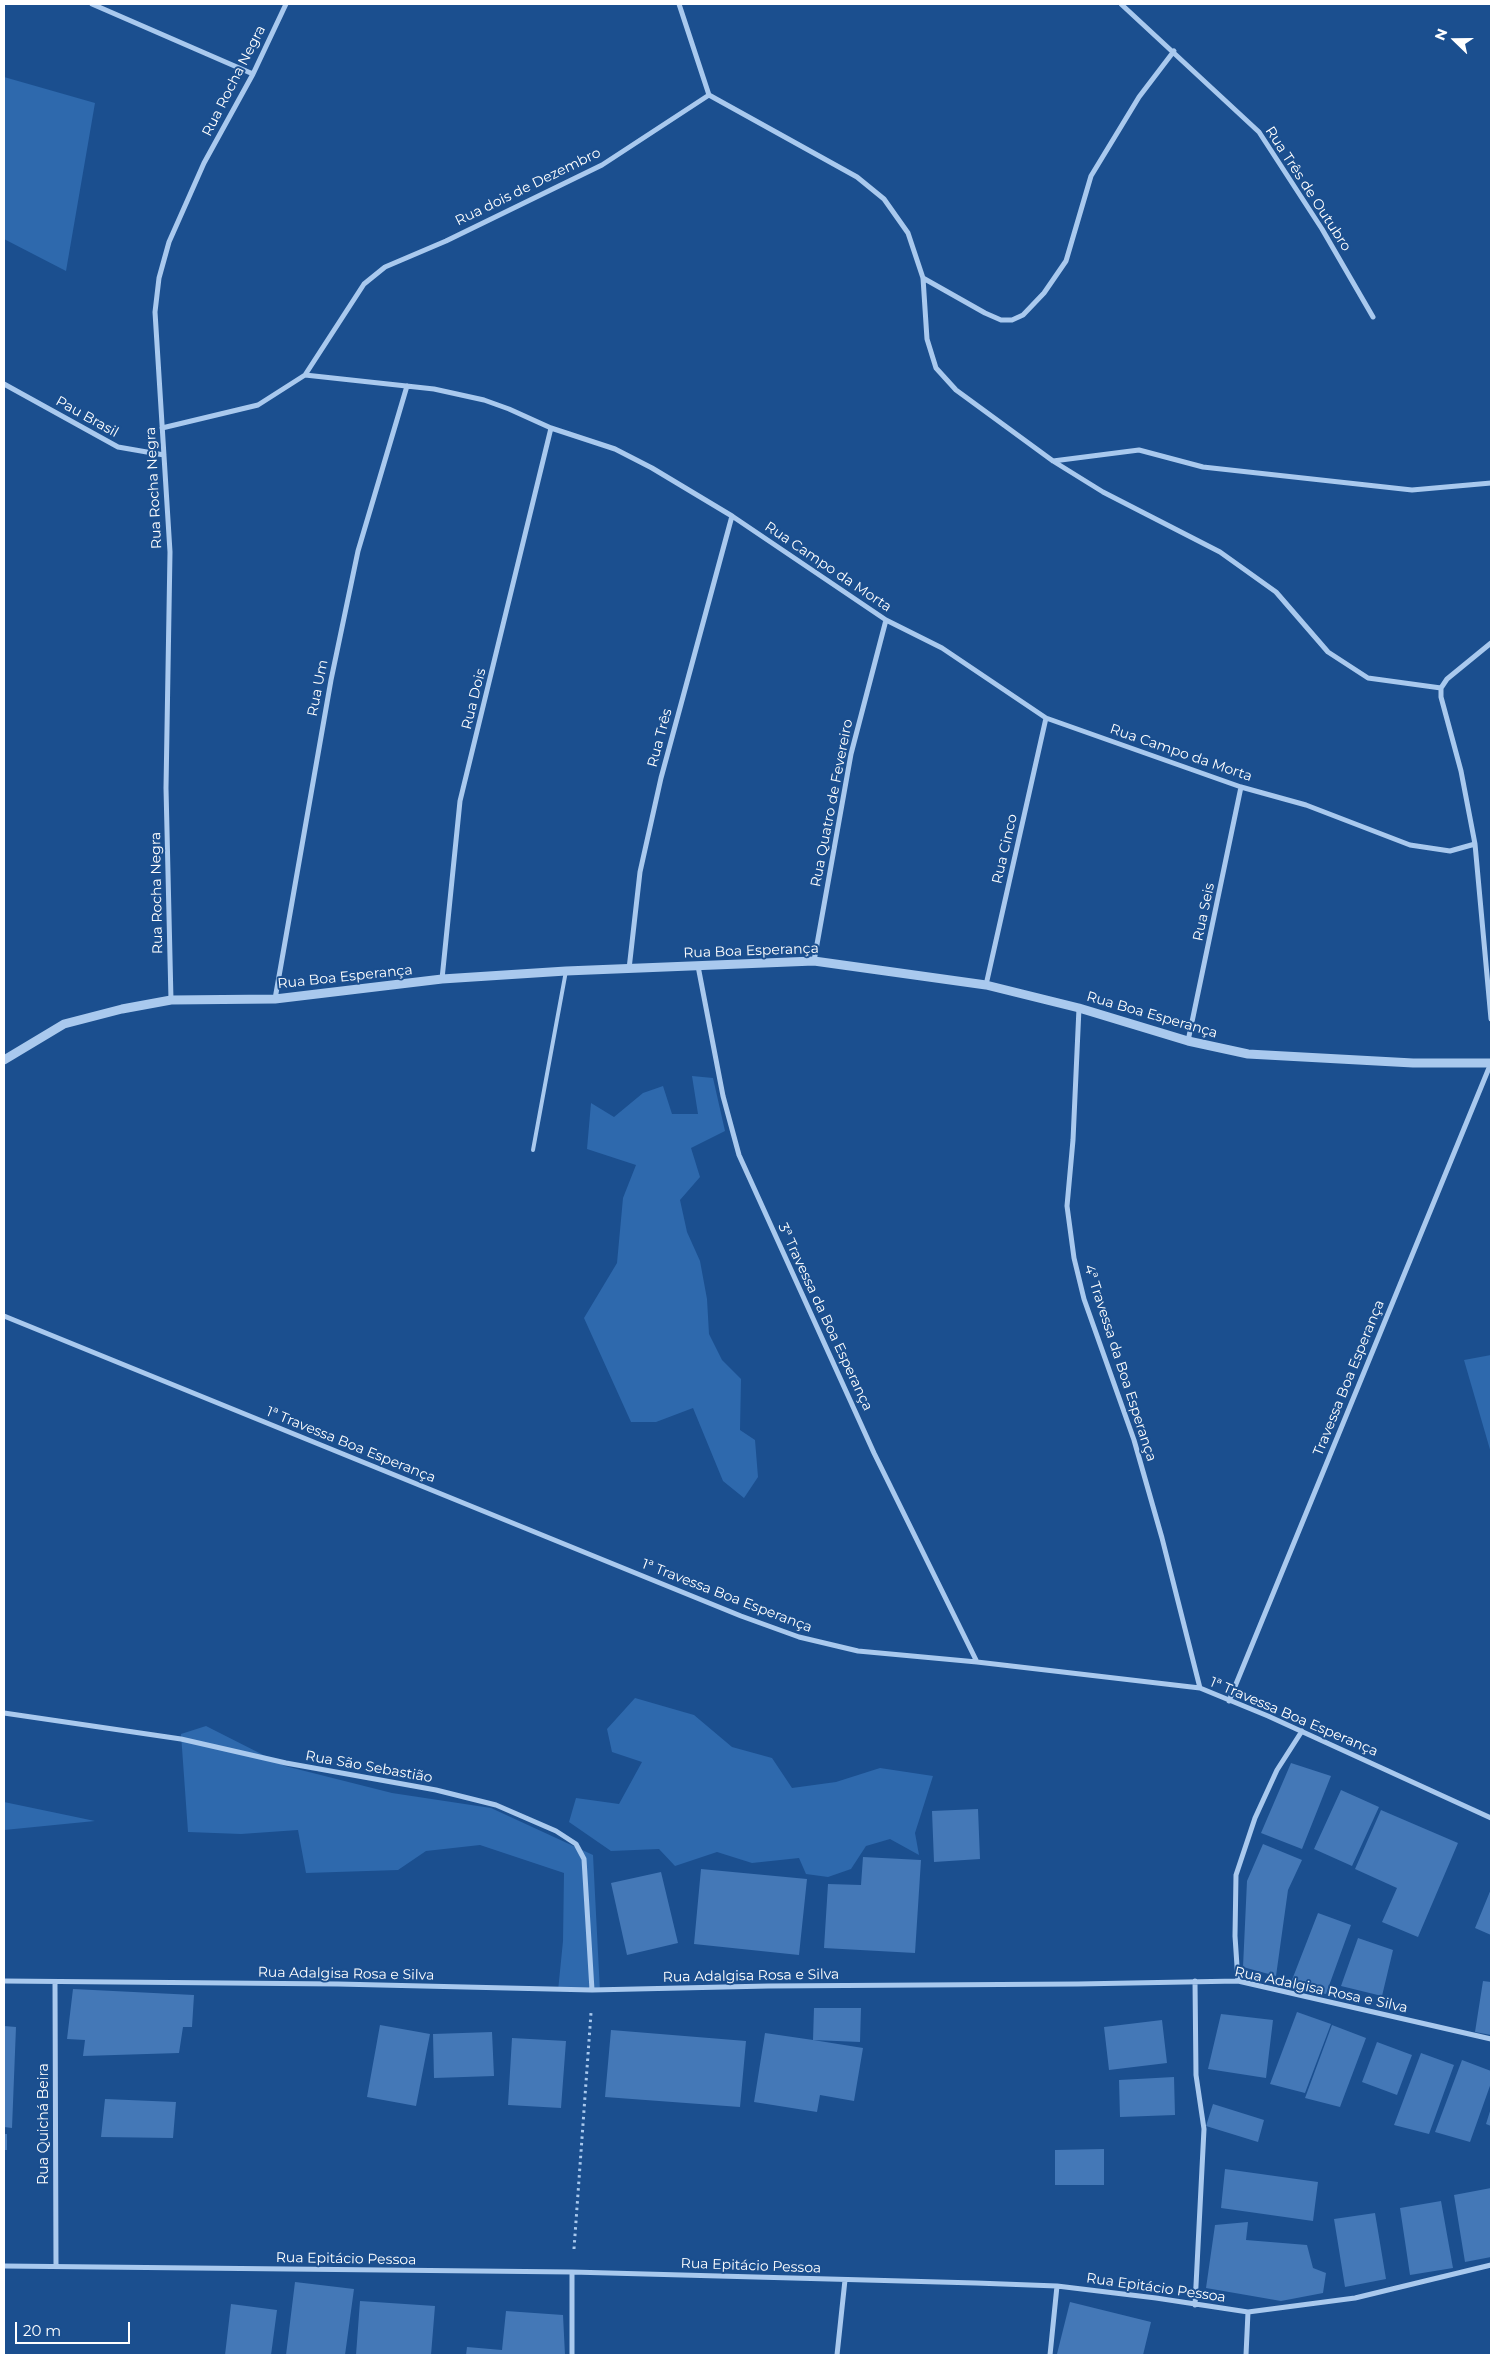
<!DOCTYPE html>
<html>
<head>
<meta charset="utf-8">
<style>
  body { margin:0 }
  #map { position:relative; width:1495px; height:2359px; overflow:hidden; background:#1b4f8f; font-family:Montserrat,sans-serif }
  canvas { display:block }
  .frame { position:absolute; inset:0; border:5px solid #fff; pointer-events:none }
  .north { position:absolute; left:1430px; top:15px; width:50px; height:50px; -webkit-text-stroke:4px #1b4f8f; paint-order:stroke; rotate:292deg; font-size:14px; font-weight:700; line-height:20px; text-align:center; color:#fff }
  .north::after { content:''; display:block; margin:auto; width:18px; height:22px; background:#fff; clip-path:polygon(50% 0,100% 100%,50% 72%,0 100%) }
  .scale { position:absolute; left:15px; top:2322px; width:115px; height:22px; box-sizing:border-box; border:2px solid #fff; border-top:0; padding-left:6px; font-size:15px; line-height:18px; white-space:nowrap; color:#fff; -webkit-text-stroke:4px #1b4f8f; paint-order:stroke }
</style>
</head>
<body>
<div id="map">
<canvas width="1495" height="2359"></canvas>
<div class="frame"></div>
<div class="north">N</div>
<div class="scale">20 m</div>
</div>
<script>
const ctx = document.querySelector('canvas').getContext('2d');
ctx.lineJoin = 'round';
function fill(path, color) {
  ctx.fillStyle = color;
  ctx.fill(path, 'evenodd');
}
function shape(rows) {
  const path = new Path2D();
  for (const r of rows) {
    path.moveTo(r[0], r[1]);
    for (let i = 2; i < r.length; i += 2) path.lineTo(r[i], r[i + 1]);
  }
  return path;
}
function stroke(path, color, width, dash) {
  ctx.strokeStyle = color;
  ctx.lineWidth = width;
  ctx.lineCap = dash ? 'butt' : 'round';
  ctx.setLineDash(dash || []);
  ctx.stroke(path);
}
function label(font, color, halo, rows, align = 'center') {
  ctx.font = font + ' Montserrat,sans-serif';
  ctx.lineWidth = 4;
  ctx.setLineDash([]);
  ctx.textBaseline = 'middle';
  ctx.strokeStyle = halo;
  ctx.fillStyle = color;
  for (const [text, x, y, turn = 0] of rows) {
    ctx.save();
    ctx.translate(x, y);
    ctx.rotate((+turn || 0) * Math.PI / 180);
    ctx.textAlign = isNaN(turn) ? turn : align;
    if (halo) ctx.strokeText(text, 0, 0);
    ctx.fillText(text, 0, 0);
    ctx.restore();
  }
}
fill(shape([
  [4,77,95,103,66,271,4,239],
  [692,1076,713,1078,725,1131,691,1148,700,1177,680,1200,687,1232,700,1261,707,1299,709,1334,722,1360,741,1379,740,1430,755,1440,758,1477,744,1498,723,1481,693,1408,656,1422,631,1422,584,1318,617,1263,623,1198,636,1165,587,1149,591,1103,614,1117,643,1093,663,1086,672,1114,698,1114],
  [1491,1355,1491,1453,1464,1360],
  [635,1698,694,1715,732,1747,772,1758,792,1788,836,1782,880,1768,933,1776,915,1833,919,1855,890,1839,866,1846,851,1869,828,1877,806,1874,799,1858,752,1863,717,1852,675,1866,659,1849,611,1851,569,1822,576,1798,619,1804,642,1762,612,1752,607,1729],
  [206,1726,285,1766,392,1793,491,1808,593,1855,600,1992,558,1991,563,1941,564,1873,480,1845,426,1851,398,1870,306,1873,298,1830,241,1834,188,1832,181,1734],
  [4,1802,95,1821,4,1830]
]), '#2e69ad');
fill(shape([
  [1291,1763,1331,1776,1302,1849,1261,1833],
  [1341,1790,1379,1807,1352,1866,1314,1849],
  [978,1809,980,1859,934,1862,932,1811],
  [1381,1810,1458,1843,1418,1937,1382,1922,1397,1888,1355,1869],
  [1263,1844,1302,1860,1288,1890,1276,1976,1243,1967,1247,1881],
  [863,1857,921,1860,915,1953,824,1948,828,1884,861,1885],
  [701,1869,807,1879,799,1955,694,1944],
  [661,1872,678,1943,627,1955,611,1883],
  [1491,1889,1491,1935,1475,1928],
  [1318,1913,1351,1925,1326,1994,1290,1985],
  [1358,1938,1393,1950,1382,1996,1341,1986],
  [1483,1981,1491,1982,1491,2035,1475,2032],
  [73,1989,194,1995,192,2027,183,2027,179,2053,83,2056,85,2040,67,2039],
  [814,2008,861,2008,860,2042,813,2040,863,2048,854,2101,820,2095,817,2112,754,2102,765,2033,813,2040],
  [1297,2012,1331,2024,1305,2093,1270,2084],
  [1221,2014,1273,2020,1266,2078,1208,2069],
  [1162,2020,1167,2063,1109,2070,1104,2027],
  [380,2025,430,2034,416,2106,367,2097],
  [1332,2025,1366,2038,1340,2107,1305,2098],
  [4,2026,16,2027,12,2128,4,2127],
  [611,2030,746,2041,740,2107,605,2097],
  [492,2032,494,2076,434,2078,433,2034],
  [512,2038,566,2041,561,2108,508,2105],
  [1377,2042,1412,2055,1397,2095,1362,2082],
  [1421,2053,1454,2065,1429,2134,1394,2125],
  [1462,2060,1491,2071,1491,2083,1470,2142,1435,2132],
  [1174,2077,1175,2115,1120,2117,1119,2080],
  [105,2099,176,2102,173,2138,101,2137],
  [1213,2104,1264,2120,1258,2142,1206,2126],
  [1491,2108,1491,2126,1486,2124],
  [4,2134,7,2134,7,2150,4,2150],
  [1104,2149,1104,2185,1055,2185,1055,2150],
  [1225,2169,1318,2182,1313,2221,1221,2208],
  [1491,2188,1491,2257,1465,2262,1454,2195],
  [1441,2201,1453,2268,1410,2275,1400,2208],
  [1375,2213,1386,2279,1345,2287,1334,2219],
  [1248,2222,1246,2240,1307,2245,1313,2268,1326,2273,1323,2293,1281,2301,1206,2288,1215,2225],
  [295,2282,354,2289,345,2355,286,2355],
  [360,2301,435,2306,431,2355,356,2355],
  [1070,2302,1151,2322,1143,2355,1057,2354],
  [231,2304,277,2310,271,2355,225,2355],
  [506,2311,563,2315,565,2355,466,2355,467,2347,502,2350]
]), '#4478b7');
stroke(shape([
  [574,2249,591,2013]
]), '#a9c9ee', 3, [2.5, 4]);
stroke(shape([
  [533,1150,566,971]
]), '#a9c9ee', 4);
stroke(shape([
  [92,4,253,74],
  [1121,4,1259,132,1322,229,1373,317],
  [709,95,857,177,884,199,908,233,923,278,927,339,936,368,956,390,1053,461,1103,492,1220,552,1276,592,1328,652,1368,678,1441,688],
  [923,278,985,313,1001,320,1012,320,1023,315,1044,293,1066,261,1091,176,1139,97,1174,51],
  [305,375,364,284,385,267,446,241,602,165,709,95,679,4],
  [4,384,118,447,164,455],
  [162,428,258,405,305,375,434,389,484,400,509,409,551,428,615,449,652,468,732,516,886,620,942,648,1046,718,1241,787,1306,805,1410,845,1450,851,1475,844],
  [1053,461,1139,450,1203,467,1412,490,1491,483],
  [1491,643,1447,679,1441,688,1441,697,1461,771,1475,844,1491,1019],
  [814,961,851,754,886,620],
  [698,966,723,1096,739,1155,874,1453,977,1662],
  [629,969,640,872,661,778,732,516],
  [442,979,460,801,551,428],
  [986,985,1046,718],
  [275,999,331,680,358,551,407,386],
  [171,1000,166,788,170,552,155,312,159,278,169,242,204,163,253,74,286,4],
  [1079,1008,1073,1140,1067,1206,1074,1258,1084,1299,1134,1440,1162,1538,1200,1688],
  [1188,1041,1241,787],
  [4,1316,741,1616,799,1637,858,1651,977,1662,1200,1688,1268,1716,1491,1818],
  [1229,1701,1491,1063],
  [4,1713,181,1739,286,1763,436,1790,496,1805,556,1831,576,1844,584,1859,592,1990],
  [4,1981,338,1984,592,1990,768,1986,1078,1984,1238,1981,1491,2039],
  [1195,1981,1196,2075,1204,2129,1195,2305],
  [1238,1981,1235,1936,1236,1875,1255,1818,1277,1770,1302,1731],
  [55,1982,56,2266],
  [4,2266,572,2272,976,2283,1057,2286,1156,2298,1248,2312,1355,2298,1491,2265],
  [572,2355,572,2272],
  [837,2355,845,2280],
  [1050,2355,1057,2286],
  [1246,2355,1248,2312]
]), '#a9c9ee', 5);
stroke(shape([
  [4,1060,64,1024,122,1009,171,1000,275,999,442,979,566,971,814,961,986,985,1079,1008,1188,1041,1248,1054,1413,1063,1491,1063]
]), '#a9c9ee', 9);
label('14px', '#fff', '#1b4f8f', [
  ["Rua Rocha Negra",234,81,-63],
  ["Rua dois de Dezembro",528,187,-26],
  ["Rua Três de Outubro",1308,189,57],
  ["Pau Brasil",87,417,29],
  ["Rua Rocha Negra",154,488,-93],
  ["Rua Campo da Morta",828,567,34],
  ["Rua Um",318,688,-79],
  ["Rua Dois",474,699,-76],
  ["Rua Três",660,738,-75],
  ["Rua Campo da Morta",1181,753,19],
  ["Rua Quatro de Fevereiro",832,803,-79],
  ["Rua Cinco",1005,849,-77],
  ["Rua Rocha Negra",157,893,-91],
  ["Rua Seis",1204,912,-78],
  ["Rua Boa Esperança",751,951,-2],
  ["Rua Boa Esperança",345,977,-6],
  ["Rua Boa Esperança",1152,1015,16],
  ["3ª Travessa da Boa Esperança",825,1317,65],
  ["4ª Travessa da Boa Esperança",1120,1363,72],
  ["Travessa Boa Esperança",1349,1378,-68],
  ["1ª Travessa Boa Esperança",351,1445,22],
  ["1ª Travessa Boa Esperança",727,1596,21],
  ["1ª Travessa Boa Esperança",1294,1717,23],
  ["Rua São Sebastião",369,1767,10],
  ["Rua Adalgisa Rosa e Silva",346,1974,1],
  ["Rua Adalgisa Rosa e Silva",751,1976,-1],
  ["Rua Adalgisa Rosa e Silva",1321,1990,12],
  ["Rua Quichá Beira",44,2124,-90],
  ["Rua Epitácio Pessoa",346,2259,1],
  ["Rua Epitácio Pessoa",751,2266,2],
  ["Rua Epitácio Pessoa",1156,2288,8]
]);
</script>
</body>
</html>
